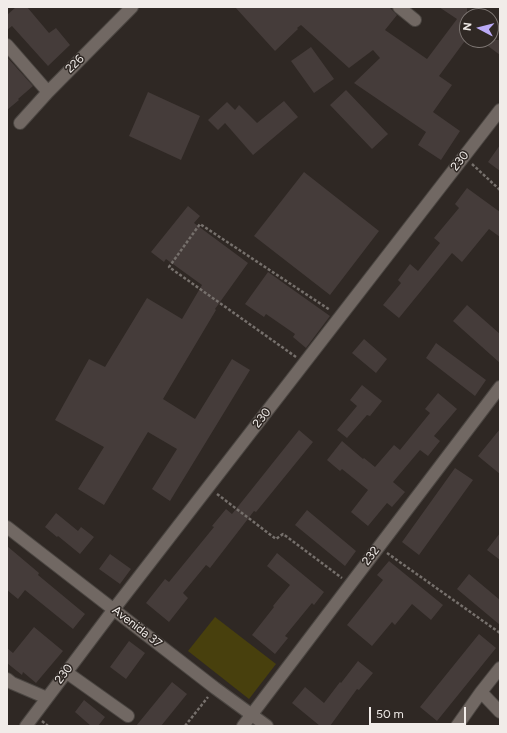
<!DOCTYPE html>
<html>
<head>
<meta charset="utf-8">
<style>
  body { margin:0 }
  #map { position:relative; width:507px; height:733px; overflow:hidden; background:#2f2824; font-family:Figtree,sans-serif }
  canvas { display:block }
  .frame { position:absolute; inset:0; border:8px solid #f1ece9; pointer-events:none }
  .north { position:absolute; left:459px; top:8px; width:40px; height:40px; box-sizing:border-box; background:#2f2824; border:1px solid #7d7673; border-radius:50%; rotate:277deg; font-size:11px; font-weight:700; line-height:16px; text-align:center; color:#f1ece9 }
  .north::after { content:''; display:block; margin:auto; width:14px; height:18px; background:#baaaf6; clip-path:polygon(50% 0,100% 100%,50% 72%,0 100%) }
  .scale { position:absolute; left:369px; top:707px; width:97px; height:18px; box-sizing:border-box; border:2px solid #f1ece9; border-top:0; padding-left:5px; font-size:12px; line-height:14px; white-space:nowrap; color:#f1ece9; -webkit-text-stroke:3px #2f2824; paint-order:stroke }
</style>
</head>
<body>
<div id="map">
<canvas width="507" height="733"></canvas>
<div class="frame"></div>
<div class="north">N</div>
<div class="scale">50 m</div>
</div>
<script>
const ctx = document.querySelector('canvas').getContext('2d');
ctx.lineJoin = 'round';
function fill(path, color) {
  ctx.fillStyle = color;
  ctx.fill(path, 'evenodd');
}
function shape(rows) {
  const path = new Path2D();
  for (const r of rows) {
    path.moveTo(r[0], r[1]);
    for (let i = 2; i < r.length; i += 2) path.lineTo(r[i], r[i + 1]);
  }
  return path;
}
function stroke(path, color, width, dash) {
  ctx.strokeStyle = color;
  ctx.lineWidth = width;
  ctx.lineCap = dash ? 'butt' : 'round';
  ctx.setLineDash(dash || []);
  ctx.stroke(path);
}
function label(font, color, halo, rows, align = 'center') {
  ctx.font = font + ' Figtree,sans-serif';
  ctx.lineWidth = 3;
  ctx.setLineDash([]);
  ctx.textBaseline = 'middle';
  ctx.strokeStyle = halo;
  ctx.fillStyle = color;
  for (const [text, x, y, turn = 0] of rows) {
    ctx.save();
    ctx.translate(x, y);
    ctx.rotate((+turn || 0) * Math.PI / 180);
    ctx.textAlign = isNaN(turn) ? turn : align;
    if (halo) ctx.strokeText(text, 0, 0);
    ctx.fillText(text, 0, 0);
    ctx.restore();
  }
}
fill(shape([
  [215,617,276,664,249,699,188,651]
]), '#48400d');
fill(shape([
  [16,7,27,7,49,33,56,28,70,45,48,66,12,26,7,30,7,15],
  [235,7,389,7,397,15,385,30,427,59,457,19,439,7,467,7,467,38,439,76,452,85,433,112,460,131,441,160,418,145,426,132,354,83,380,58,373,50,349,68,301,25,297,28,298,29,275,51],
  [480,40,500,40,500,55],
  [311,47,334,79,314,93,291,61],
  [7,57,33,86,18,99,19,100,7,110],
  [346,90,388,134,372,149,330,105],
  [148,92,200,116,181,160,129,136],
  [284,101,298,117,253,155,225,123,218,130,208,120,227,102,235,110,239,105,257,123],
  [500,145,500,171,488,162],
  [304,172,379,231,330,295,254,236],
  [467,188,500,212,500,237,489,229,462,262,452,253,399,318,383,305,401,283,398,280,410,264,418,271,440,243,434,238,459,208,455,204],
  [188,206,200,216,194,223,248,263,215,309,216,310,163,399,195,419,232,359,250,370,170,501,152,489,177,449,148,432,104,505,78,489,104,447,55,420,89,359,105,367,147,298,182,319,202,285,166,259,164,262,151,252],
  [268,272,330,316,306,348,293,337,295,334,266,314,264,317,245,304],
  [467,305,500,334,500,363,453,321],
  [364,339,387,359,376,373,352,353],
  [436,343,486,380,475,396,426,358],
  [362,385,382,401,370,416,367,415,347,438,337,430,357,406,350,400],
  [438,393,457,409,434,436,440,441,428,456,420,450,393,482,405,492,392,507,387,503,368,526,351,512,368,490,342,469,340,471,327,460,342,441,363,459,364,458,375,467,394,445,400,450,430,413,425,409],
  [500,429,500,474,478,456],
  [299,430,313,442,256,512,254,511,210,568,206,565,183,593,188,598,169,622,146,603,165,579,169,582,214,527,212,526,226,509,232,514],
  [455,468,473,480,419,555,402,542],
  [307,510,356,551,345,566,295,525],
  [56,513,78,531,81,527,94,537,80,554,58,536,57,537,45,527],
  [500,533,500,560,487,550],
  [7,546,39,573,38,575,85,614,73,629,25,590,18,599,7,590],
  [277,553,324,592,314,605,312,603,285,636,288,638,275,654,252,635,274,607,273,606,290,585,267,566],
  [110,554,131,569,120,584,99,569],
  [389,561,443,605,431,620,412,604,395,625,392,622,372,646,347,625,383,580,377,575],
  [469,574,500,600,500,625,457,589],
  [34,627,63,651,36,683,23,672,22,675,7,663,7,648,13,653],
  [479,634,496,648,437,721,420,707],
  [129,641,145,653,126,679,110,667],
  [358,661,373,673,359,690,357,689,330,726,320,726,292,703,305,687,324,703,340,682,341,683],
  [172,682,187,694,161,726,136,726],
  [84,700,105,717,98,726,91,726,75,712]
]), '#453c3a');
const minor = shape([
  [399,7,415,20],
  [7,45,48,92],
  [20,123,48,92,132,7],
  [7,527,215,688,267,726],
  [66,672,128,716],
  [7,679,12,683,47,698],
  [481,692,500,712],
  [26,726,114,609,500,110],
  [243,726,500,387],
  [457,726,481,692,500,668]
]);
stroke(minor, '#4b4642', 14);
stroke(shape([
  [472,164,500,190],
  [296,357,169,267,200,224,330,310],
  [217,494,276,539,283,534,342,578],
  [387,553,500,633],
  [42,721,48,726],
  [185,726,208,697]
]), '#76706c', 2.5, [3, 2]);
stroke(minor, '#716863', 12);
label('12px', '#f1ece9', '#2f2824', [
  ["226",75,64,-45],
  ["230",460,161,-52],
  ["230",262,418,-52],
  ["232",371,556,-53],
  ["Avenida 37",137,627,38],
  ["230",64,674,-53]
]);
</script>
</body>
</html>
